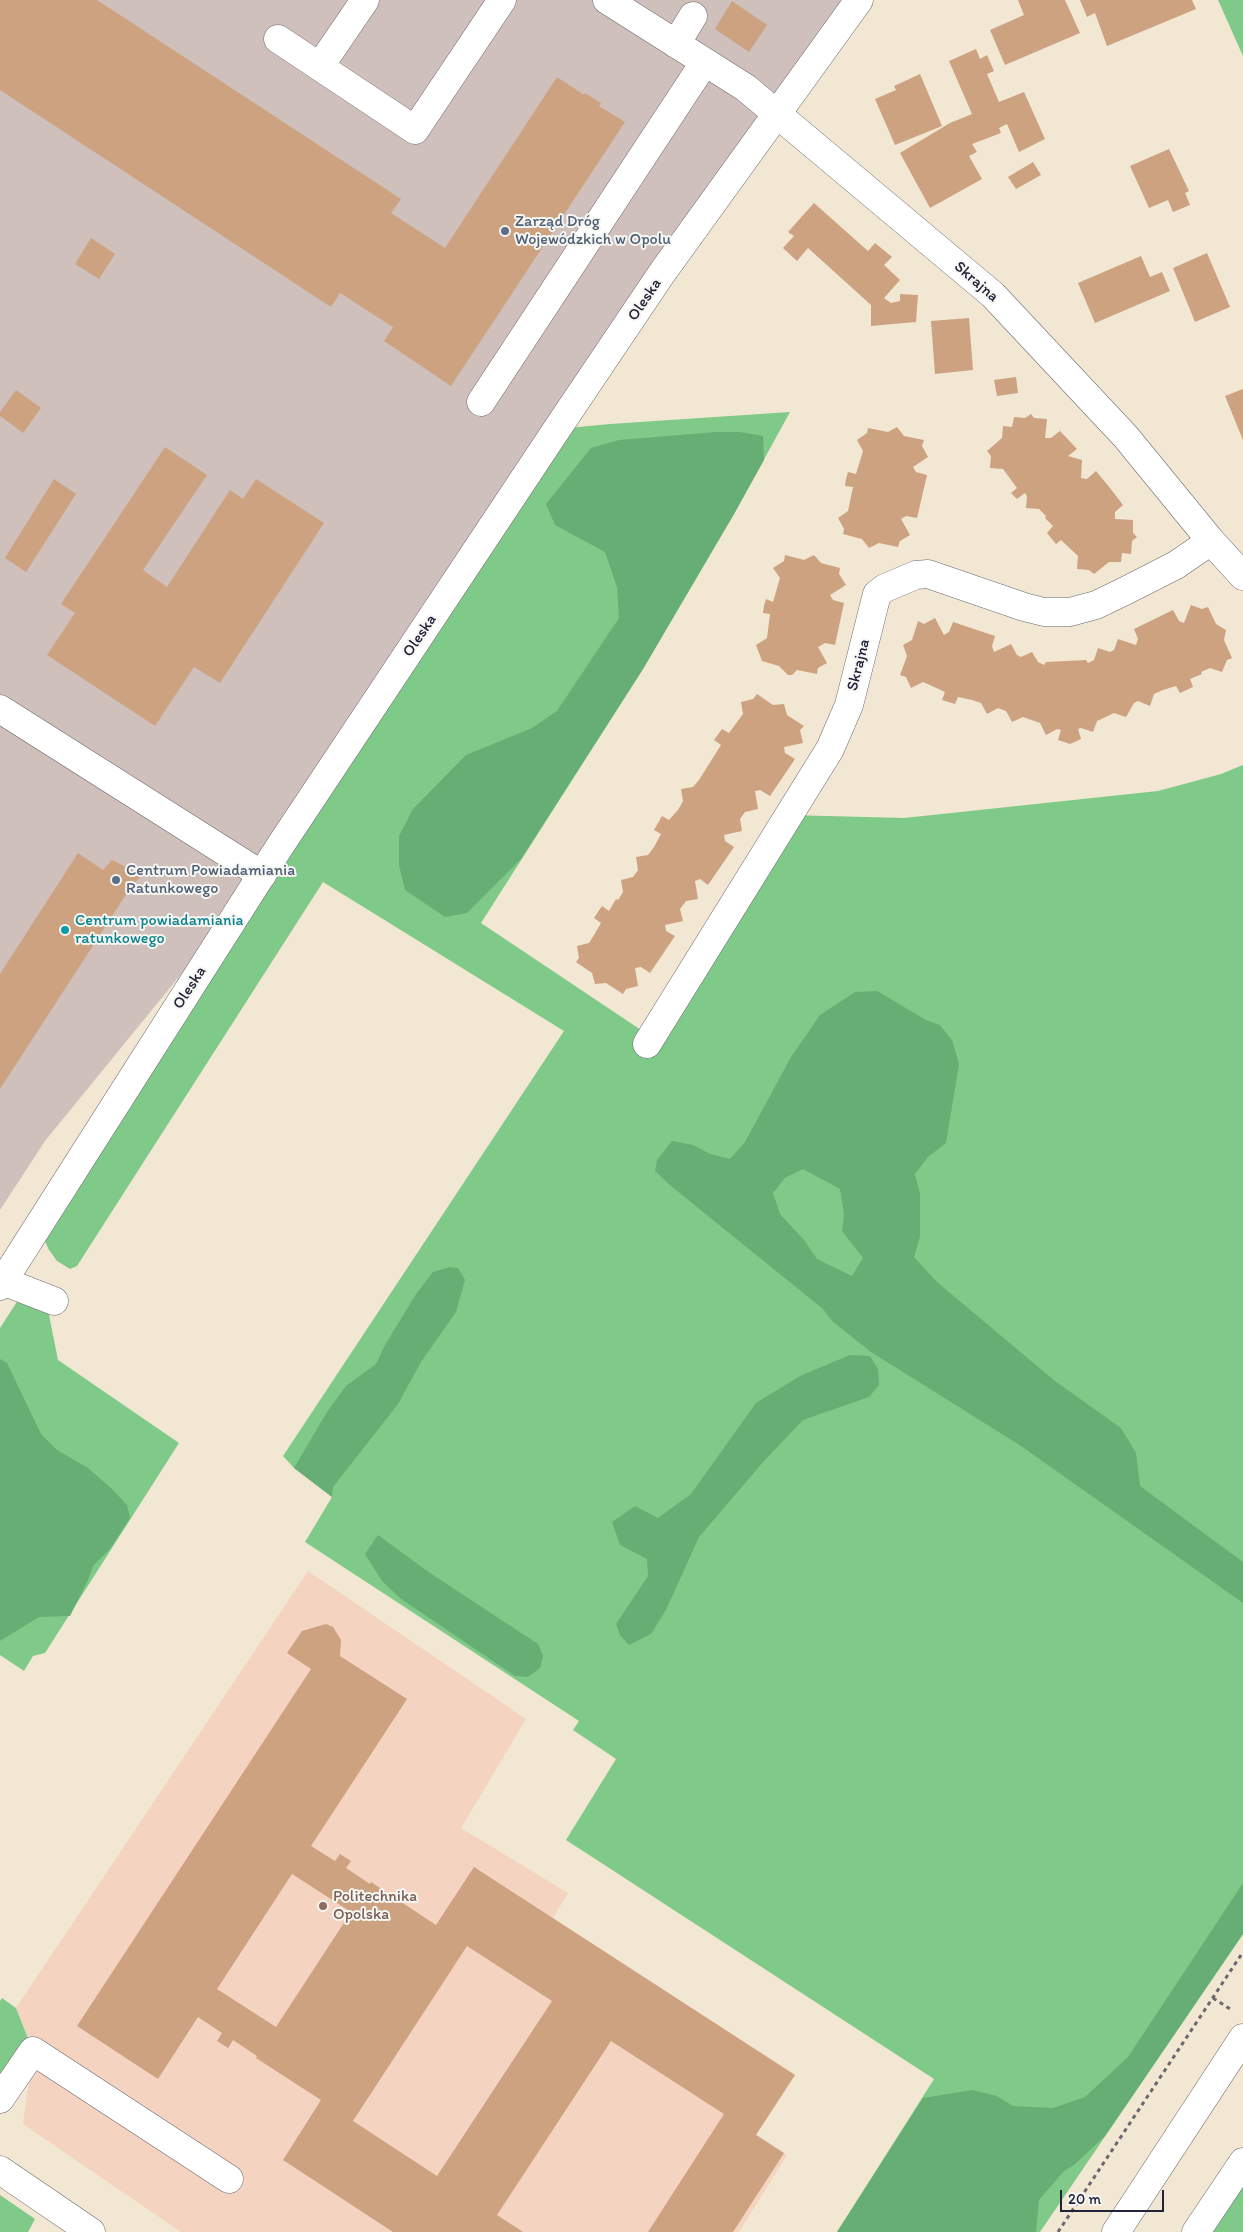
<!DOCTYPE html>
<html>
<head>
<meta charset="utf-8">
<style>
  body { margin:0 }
  #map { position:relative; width:1243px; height:2232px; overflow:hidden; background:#f2e7d2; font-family:Itim,sans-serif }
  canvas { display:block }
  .scale { position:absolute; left:1060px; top:2190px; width:104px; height:22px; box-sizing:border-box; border:2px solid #22223b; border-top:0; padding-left:6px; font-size:15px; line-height:18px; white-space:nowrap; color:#22223b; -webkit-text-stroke:4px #f6f6f2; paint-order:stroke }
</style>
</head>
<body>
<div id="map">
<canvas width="1243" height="2232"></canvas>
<div class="scale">20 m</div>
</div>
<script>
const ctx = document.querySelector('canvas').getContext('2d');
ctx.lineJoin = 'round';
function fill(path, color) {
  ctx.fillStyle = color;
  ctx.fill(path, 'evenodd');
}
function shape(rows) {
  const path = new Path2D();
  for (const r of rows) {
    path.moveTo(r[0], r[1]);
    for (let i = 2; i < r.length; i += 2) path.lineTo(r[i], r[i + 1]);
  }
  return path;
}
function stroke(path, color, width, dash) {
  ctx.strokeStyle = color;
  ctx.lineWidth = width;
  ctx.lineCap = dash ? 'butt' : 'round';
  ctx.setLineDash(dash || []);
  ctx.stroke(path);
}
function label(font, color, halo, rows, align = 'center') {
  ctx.font = font + ' Itim,sans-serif';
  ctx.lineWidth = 4;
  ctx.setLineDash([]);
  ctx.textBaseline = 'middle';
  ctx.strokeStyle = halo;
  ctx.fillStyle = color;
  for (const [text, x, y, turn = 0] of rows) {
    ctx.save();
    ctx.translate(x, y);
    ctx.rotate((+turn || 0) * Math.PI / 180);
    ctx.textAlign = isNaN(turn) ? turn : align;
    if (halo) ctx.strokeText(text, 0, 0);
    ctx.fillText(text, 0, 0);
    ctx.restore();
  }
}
fill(shape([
  [308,1571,526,1719,461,1828,568,1893,553,1918,795,2075,756,2134,787,2155,739,2232,181,2232,23,2124,33,2051,16,2008]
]), '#f4d3c0');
fill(shape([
  [0,0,859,0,262,875,45,1141,0,1210]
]), '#d0c0bc');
fill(shape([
  [1218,0,1243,0,1243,56],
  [790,412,734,514,643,669,481,923,644,1032,788,815,904,818,1158,791,1221,774,1243,765,1243,1934,1040,2232,837,2232,934,2079,566,1840,616,1759,573,1730,579,1721,305,1542,332,1497,294,1468,283,1456,564,1031,323,882,77,1266,70,1269,57,1261,49,1250,38,1226,557,429,610,424],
  [20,1297,47,1305,58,1360,179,1443,45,1653,33,1656,24,1671,0,1655,0,1328],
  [2,1998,16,2008,33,2051,0,2077,0,2001],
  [1243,2162,1243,2232,1196,2232],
  [0,2195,35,2219,28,2232,0,2232]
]), '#7fca88');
fill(shape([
  [716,432,740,432,763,436,764,460,734,514,643,669,521,859,467,913,445,917,405,890,399,865,399,836,413,809,466,755,532,728,557,711,619,618,617,587,605,552,555,525,546,504,591,448,619,440],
  [877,991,926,1020,940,1025,952,1040,959,1064,946,1143,928,1157,915,1174,920,1194,920,1236,914,1257,937,1282,1055,1381,1121,1428,1136,1453,1140,1486,1243,1562,1243,1603,1021,1446,871,1352,832,1321,823,1309,671,1186,655,1171,657,1160,672,1141,693,1145,710,1154,730,1159,745,1142,791,1057,820,1015,855,992],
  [803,1169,840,1189,844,1214,842,1231,863,1258,852,1276,817,1259,804,1240,780,1214,773,1193,785,1178],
  [450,1267,458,1268,465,1280,456,1312,421,1362,398,1404,333,1487,332,1497,294,1468,327,1412,346,1386,376,1364,385,1345,416,1294,433,1272],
  [850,1355,870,1356,878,1369,879,1385,869,1397,803,1420,764,1461,699,1537,666,1610,651,1634,629,1645,620,1635,616,1624,648,1576,647,1559,620,1545,612,1522,635,1506,658,1518,691,1494,756,1403,800,1376],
  [0,1359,7,1363,41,1434,57,1450,88,1468,111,1488,127,1505,130,1518,110,1549,93,1566,88,1580,70,1616,39,1617,0,1641],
  [378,1535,430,1573,538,1644,543,1656,540,1668,528,1677,515,1676,401,1599,382,1581,365,1554],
  [1243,1883,1243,1934,1105,2136,1074,2165,1064,2171,1039,2200,1036,2232,837,2232,923,2098,972,2090,997,2096,1013,2106,1053,2108,1085,2097,1128,2057]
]), '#67ae74');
fill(shape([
  [0,0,97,0,401,199,391,213,445,248,557,77,584,95,585,93,601,103,599,106,625,122,451,386,384,341,393,327,340,293,331,307,0,90],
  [1018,0,1065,0,1080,33,1005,65,990,30,1024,15],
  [1080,0,1192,0,1196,9,1107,46,1095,13,1087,17],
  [732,1,767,25,749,52,715,29],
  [976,49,980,59,987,55,994,71,987,74,999,102,1024,92,1045,139,1019,152,1007,124,999,128,1001,133,972,144,977,152,969,156,982,179,930,208,900,153,950,123,972,114,949,61],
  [920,74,942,126,895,145,875,99,896,90,894,86],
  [1169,149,1189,191,1185,193,1190,205,1173,212,1168,200,1149,208,1130,166],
  [1033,162,1041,175,1016,189,1008,177],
  [814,203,868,251,875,243,892,257,884,265,900,280,884,298,891,303,900,301,900,294,918,295,916,322,871,326,871,305,808,248,797,261,783,248,794,236,788,232],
  [91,238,115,254,99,279,75,264],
  [1207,253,1230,307,1195,322,1173,268],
  [1141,256,1150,277,1162,272,1170,291,1095,323,1078,283],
  [969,318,973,370,935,374,931,321],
  [1016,377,1018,393,997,396,994,380],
  [1243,389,1243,440,1225,396],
  [16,390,41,408,23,433,0,416,0,412],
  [1031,414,1034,418,1047,419,1045,438,1051,438,1060,431,1077,449,1068,456,1082,460,1081,478,1087,479,1096,471,1110,488,1123,505,1115,512,1115,519,1133,520,1133,533,1137,537,1132,541,1131,554,1122,553,1121,562,1109,562,1094,574,1089,570,1077,569,1078,556,1061,540,1056,544,1047,533,1053,526,1045,518,1046,516,1039,509,1026,508,1027,496,1025,493,1017,499,1011,493,1017,488,1003,469,990,468,991,456,987,451,1002,438,1003,426,1012,427,1014,417,1025,418],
  [897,427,904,436,924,440,922,446,928,457,913,467,916,472,927,475,917,518,906,516,901,519,910,535,900,541,898,547,879,543,869,548,862,539,843,534,844,529,838,518,848,511,853,487,845,486,846,479,848,472,856,474,863,451,857,440,867,433,868,428,888,432],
  [165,447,207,475,143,570,167,587,230,490,243,499,256,479,324,523,220,683,194,667,155,726,47,655,75,613,61,604],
  [54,479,76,494,26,572,5,558],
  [785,555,804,560,814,555,821,563,840,568,839,574,846,585,830,595,833,600,844,603,835,645,825,643,818,647,827,663,818,668,817,674,797,670,792,675,788,675,779,666,762,661,756,645,767,638,770,614,763,613,764,606,766,599,773,602,780,578,773,568,784,561],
  [1191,605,1202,609,1208,607,1216,624,1226,630,1224,640,1232,658,1227,660,1222,672,1210,668,1201,672,1202,674,1190,679,1193,687,1180,693,1176,686,1163,690,1154,694,1150,706,1138,701,1134,703,1126,717,1114,713,1097,721,1093,732,1081,728,1078,729,1081,739,1070,744,1058,740,1061,730,1057,729,1046,735,1040,723,1023,717,1012,722,1006,711,998,708,987,714,981,703,972,700,958,697,955,704,942,700,945,692,932,686,923,682,911,688,906,677,900,675,907,656,903,645,912,640,918,621,924,624,935,618,944,635,949,632,953,622,995,636,992,646,994,652,1011,644,1017,655,1021,657,1032,652,1038,662,1044,665,1046,662,1086,660,1088,663,1094,660,1098,648,1110,652,1114,650,1118,639,1136,645,1138,639,1134,629,1173,610,1179,621,1184,623],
  [757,694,773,705,784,704,787,715,804,726,800,730,803,743,784,747,785,753,795,759,770,796,760,790,755,791,758,809,745,812,740,819,742,831,724,835,725,841,734,847,708,885,700,879,695,881,698,899,686,901,680,909,683,921,665,925,666,931,675,936,650,973,641,967,635,968,638,986,626,989,623,994,606,983,595,984,592,973,576,962,579,958,577,946,589,943,594,935,601,923,594,918,602,906,609,911,616,899,618,900,623,892,621,880,633,877,636,873,638,870,636,857,648,855,654,847,661,834,654,830,662,816,669,820,678,810,683,801,681,789,693,787,699,780,721,745,714,740,722,729,729,733,743,714,741,702,753,699],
  [78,853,103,870,112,860,142,875,131,887,0,1089,0,974],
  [326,1624,333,1627,341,1640,340,1656,407,1699,311,1846,335,1861,340,1854,351,1861,346,1868,370,1884,371,1882,436,1925,474,1867,795,2075,756,2135,784,2153,733,2232,648,2232,724,2114,611,2041,497,2215,523,2232,393,2232,283,2160,321,2100,256,2058,257,2056,233,2040,228,2048,217,2041,222,2033,198,2017,158,2079,77,2026,311,1669,287,1653,302,1631],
  [292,1874,351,1912,276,2027,217,1989],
  [467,1946,552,2001,437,2176,353,2121]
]), '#cca281');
const minor = shape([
  [607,0,746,88,993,295,1126,437,1211,541,1243,576],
  [278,39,415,130,502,0],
  [676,44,693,16],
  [320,66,365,0],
  [481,402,704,63],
  [0,709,262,875],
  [647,1044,830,749,849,705,877,594,885,588,916,575,928,574,1024,607,1044,612,1070,612,1096,605,1125,591,1176,565,1211,541],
  [0,1280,54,1301],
  [0,2099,33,2051,229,2179],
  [0,2170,91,2232],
  [1116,2232,1243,2038],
  [1196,2232,1243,2162]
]);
const major = shape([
  [0,1286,280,846,557,429,662,273,859,0]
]);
stroke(minor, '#6b6770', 29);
stroke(major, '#6b6770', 29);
stroke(shape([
  [1213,1998,1230,2009],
  [1058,2232,1243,1952]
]), '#6b6770', 3, [4, 4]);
stroke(minor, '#fff', 28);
stroke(major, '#fff', 28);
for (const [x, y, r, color] of [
  [505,231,5,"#5c6f8a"],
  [116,880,5,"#5c6f8a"],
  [65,930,5,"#0f9aa8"],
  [323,1906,5,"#8d6e63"]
]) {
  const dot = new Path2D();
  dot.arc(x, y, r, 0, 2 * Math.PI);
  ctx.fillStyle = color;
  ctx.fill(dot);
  stroke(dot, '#f6f6f2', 2);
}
label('16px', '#4e5e75', '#f6f6f2', [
  ["Zarząd Dróg",515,222],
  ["Wojewódzkich w Opolu",515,240],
  ["Centrum Powiadamiania",126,871],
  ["Ratunkowego",126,889]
], 'left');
label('16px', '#22223b', '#f6f6f2', [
  ["Skrajna",976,282,41],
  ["Oleska",645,300,-56],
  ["Oleska",420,636,-56],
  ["Skrajna",859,665,-76],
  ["Oleska",190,988,-57]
]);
label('16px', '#0d838f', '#f6f6f2', [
  ["Centrum powiadamiania",75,921],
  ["ratunkowego",75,939]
], 'left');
label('16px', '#785e54', '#f6f6f2', [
  ["Politechnika",333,1897],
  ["Opolska",333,1915]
], 'left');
</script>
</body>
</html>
